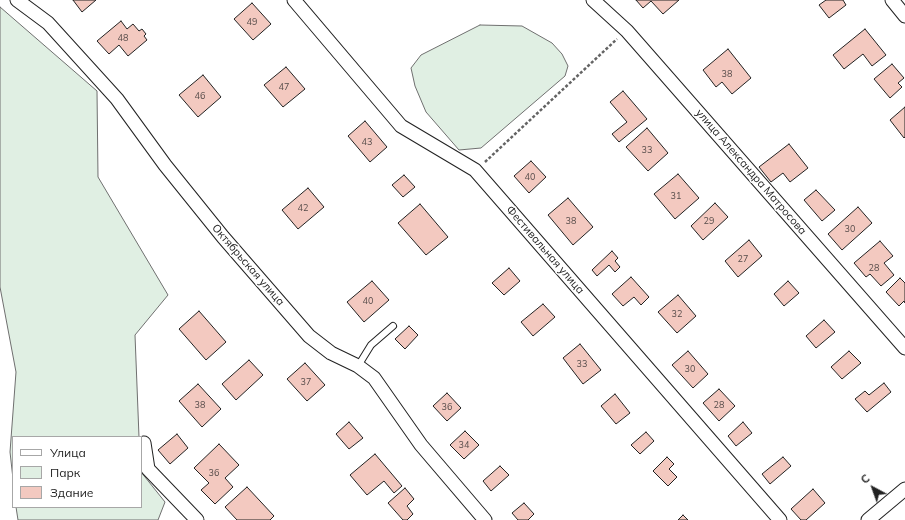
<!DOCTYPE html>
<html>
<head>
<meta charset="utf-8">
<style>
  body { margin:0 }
  #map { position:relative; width:905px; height:520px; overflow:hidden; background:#fff; font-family:Mulish,sans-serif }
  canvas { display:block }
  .legend { position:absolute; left:12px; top:436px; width:130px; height:72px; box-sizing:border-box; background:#fff; border:1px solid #a7a7a7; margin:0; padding:5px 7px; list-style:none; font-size:12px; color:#222 }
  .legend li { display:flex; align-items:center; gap:8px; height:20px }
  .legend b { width:20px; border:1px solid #a7a7a7 }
  .north { position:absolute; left:853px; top:468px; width:40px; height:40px; -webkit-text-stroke:3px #fff; paint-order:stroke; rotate:319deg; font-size:11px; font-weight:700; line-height:16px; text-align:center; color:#222 }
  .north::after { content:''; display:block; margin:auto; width:14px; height:18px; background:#222; clip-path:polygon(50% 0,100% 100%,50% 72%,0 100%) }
</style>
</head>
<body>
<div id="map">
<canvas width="905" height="520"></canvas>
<ul class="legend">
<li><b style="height:5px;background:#fff"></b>Улица</li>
<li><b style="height:11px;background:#e0efe3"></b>Парк</li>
<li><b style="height:11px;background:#f3c9c0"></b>Здание</li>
</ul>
<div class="north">С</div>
</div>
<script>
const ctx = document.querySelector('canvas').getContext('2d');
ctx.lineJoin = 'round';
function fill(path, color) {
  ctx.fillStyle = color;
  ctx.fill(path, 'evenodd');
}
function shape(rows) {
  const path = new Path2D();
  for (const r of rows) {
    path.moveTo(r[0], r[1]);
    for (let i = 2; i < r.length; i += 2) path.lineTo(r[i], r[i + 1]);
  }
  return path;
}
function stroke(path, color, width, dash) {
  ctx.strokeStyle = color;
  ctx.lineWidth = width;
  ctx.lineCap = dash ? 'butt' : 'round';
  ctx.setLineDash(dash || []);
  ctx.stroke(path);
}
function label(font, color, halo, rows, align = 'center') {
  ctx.font = font + ' Mulish,sans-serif';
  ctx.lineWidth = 3;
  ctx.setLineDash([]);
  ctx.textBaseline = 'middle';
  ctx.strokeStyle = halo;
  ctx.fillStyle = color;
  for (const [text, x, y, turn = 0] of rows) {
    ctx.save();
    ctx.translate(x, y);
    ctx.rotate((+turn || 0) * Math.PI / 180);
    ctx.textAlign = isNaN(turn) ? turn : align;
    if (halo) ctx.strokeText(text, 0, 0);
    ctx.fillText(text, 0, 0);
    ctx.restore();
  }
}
const green = shape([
  [0,7,97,91,98,177,168,295,135,335,139,437,13,437,13,479,10,452,16,372,0,287,0,7],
  [480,25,522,26,552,43,562,54,568,66,565,76,481,148,459,150,426,112,415,86,411,68,421,55,480,25],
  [141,472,165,502,158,520,18,520,16,507,141,507,141,472]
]);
fill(green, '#e0efe3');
stroke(green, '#6f6f6f', 1);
const building = shape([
  [73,0,96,0,82,12,73,0],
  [636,0,679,0,663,14,651,1,643,8,636,0],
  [826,0,843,0,846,5,829,18,819,5,826,0],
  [252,3,271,24,253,40,234,19,252,3],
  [121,21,127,29,133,24,139,31,142,29,146,34,144,36,147,40,128,56,119,45,109,54,97,41,121,21],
  [865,29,886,55,872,66,863,54,844,69,833,55,865,29],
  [728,49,751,78,732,94,722,82,716,87,703,70,728,49],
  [892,64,904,78,898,83,902,87,890,98,874,79,892,64],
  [286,67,305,89,283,107,264,85,286,67],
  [203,75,221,97,198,117,179,95,203,75],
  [623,91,647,119,619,142,612,134,627,122,610,102,623,91],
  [905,107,905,137,904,138,890,120,905,107],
  [365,121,387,147,370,162,348,136,365,121],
  [647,128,668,153,648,171,626,147,647,128],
  [789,144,808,168,790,182,783,173,771,182,759,167,789,144],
  [531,161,546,177,529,193,514,176,531,161],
  [678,174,699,198,675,219,654,194,678,174],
  [404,175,415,187,403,197,392,185,404,175],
  [308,188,324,207,298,229,282,210,308,188],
  [816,190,835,210,822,221,804,200,816,190],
  [568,198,593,227,573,245,548,215,568,198],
  [715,203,728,217,703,240,691,226,715,203],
  [420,204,448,237,426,255,398,223,420,204],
  [858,207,872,223,842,250,828,234,858,207],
  [749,240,762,256,738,277,725,261,749,240],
  [880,241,893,256,884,263,894,275,881,286,870,274,866,277,854,263,880,241],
  [612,251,618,258,615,261,620,267,615,272,609,265,597,276,592,270,612,251],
  [509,268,520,281,504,295,492,283,509,268],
  [631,277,649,297,641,305,634,297,623,306,612,294,631,277],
  [900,278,905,283,905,303,904,301,899,306,886,292,900,278],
  [372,281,389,300,364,322,347,302,372,281],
  [788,281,799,293,784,306,774,294,788,281],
  [678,295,696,316,677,333,658,312,678,295],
  [543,304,555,317,533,336,521,322,543,304],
  [199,311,226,342,206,360,179,329,199,311],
  [824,320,835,332,816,348,806,336,824,320],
  [409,326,418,335,405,349,395,339,409,326],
  [580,344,601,370,583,384,563,358,580,344],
  [688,351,708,374,693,388,672,365,688,351],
  [849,351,861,363,842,379,831,367,849,351],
  [249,360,263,375,236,400,222,384,249,360],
  [305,363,325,385,307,401,287,379,305,363],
  [884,383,891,392,867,412,855,399,865,391,869,395,884,383],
  [198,384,221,409,202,427,179,401,198,384],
  [719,389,735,406,719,421,703,403,719,389],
  [447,393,461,408,447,421,433,406,447,393],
  [615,394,630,413,616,424,601,406,615,394],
  [349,422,363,438,349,449,336,434,349,422],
  [743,422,752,433,736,446,728,436,743,422],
  [465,431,479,445,464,459,450,445,465,431],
  [646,432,654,441,640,454,631,445,646,432],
  [177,434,188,448,170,464,158,450,177,434],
  [219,444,239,465,225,478,233,487,215,504,201,490,209,483,194,468,219,444],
  [375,454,402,486,394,493,384,481,367,495,350,475,375,454],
  [667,457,674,464,669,469,677,477,668,486,653,471,667,457],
  [783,457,791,466,770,484,762,474,783,457],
  [500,466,509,475,491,491,483,481,500,466],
  [247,487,274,516,270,520,237,520,225,507,247,487],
  [405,488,414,499,407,506,413,514,407,520,403,520,388,503,405,488],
  [813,489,825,503,806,520,801,520,791,509,813,489],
  [524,503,534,514,528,520,518,520,512,513,524,503],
  [683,515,688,520,678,520,683,515]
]);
fill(building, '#f3c9c0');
stroke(building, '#222', 1);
const service = shape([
  [358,366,371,345,393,326]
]);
const minor = shape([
  [17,0,48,23,117,99,165,165,223,237,309,336,331,353,358,366,374,378,421,445,485,520],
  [294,0,401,126,475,170,780,520],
  [593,0,627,31,905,348],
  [892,0,905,16],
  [144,443,148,469,197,520],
  [868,520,905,489]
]);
stroke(service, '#222', 8);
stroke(minor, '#222', 15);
stroke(shape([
  [485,162,617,39]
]), '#646464', 2.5, [3, 2]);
stroke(service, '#fff', 6);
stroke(minor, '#fff', 13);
label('9px', '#564c4a', null, [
  ["49",252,22],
  ["48",123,38],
  ["38",727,74],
  ["47",284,87],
  ["46",200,96],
  ["43",367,142],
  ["33",647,150],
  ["40",530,177],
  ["31",676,196],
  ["42",303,208],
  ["38",571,221],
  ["29",709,221],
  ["30",850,229],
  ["27",743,259],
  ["28",874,268],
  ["40",368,301],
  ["32",677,314],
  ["33",582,364],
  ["30",690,369],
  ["37",306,382],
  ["38",200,405],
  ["28",719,405],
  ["36",447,407],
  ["34",464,445],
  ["36",214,473]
]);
label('11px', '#222', '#fff', [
  ["улица Александра Матросова",751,172,49],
  ["Фестивальная улица",545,250,49],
  ["Октябрьская улица",248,265,49]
]);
</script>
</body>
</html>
